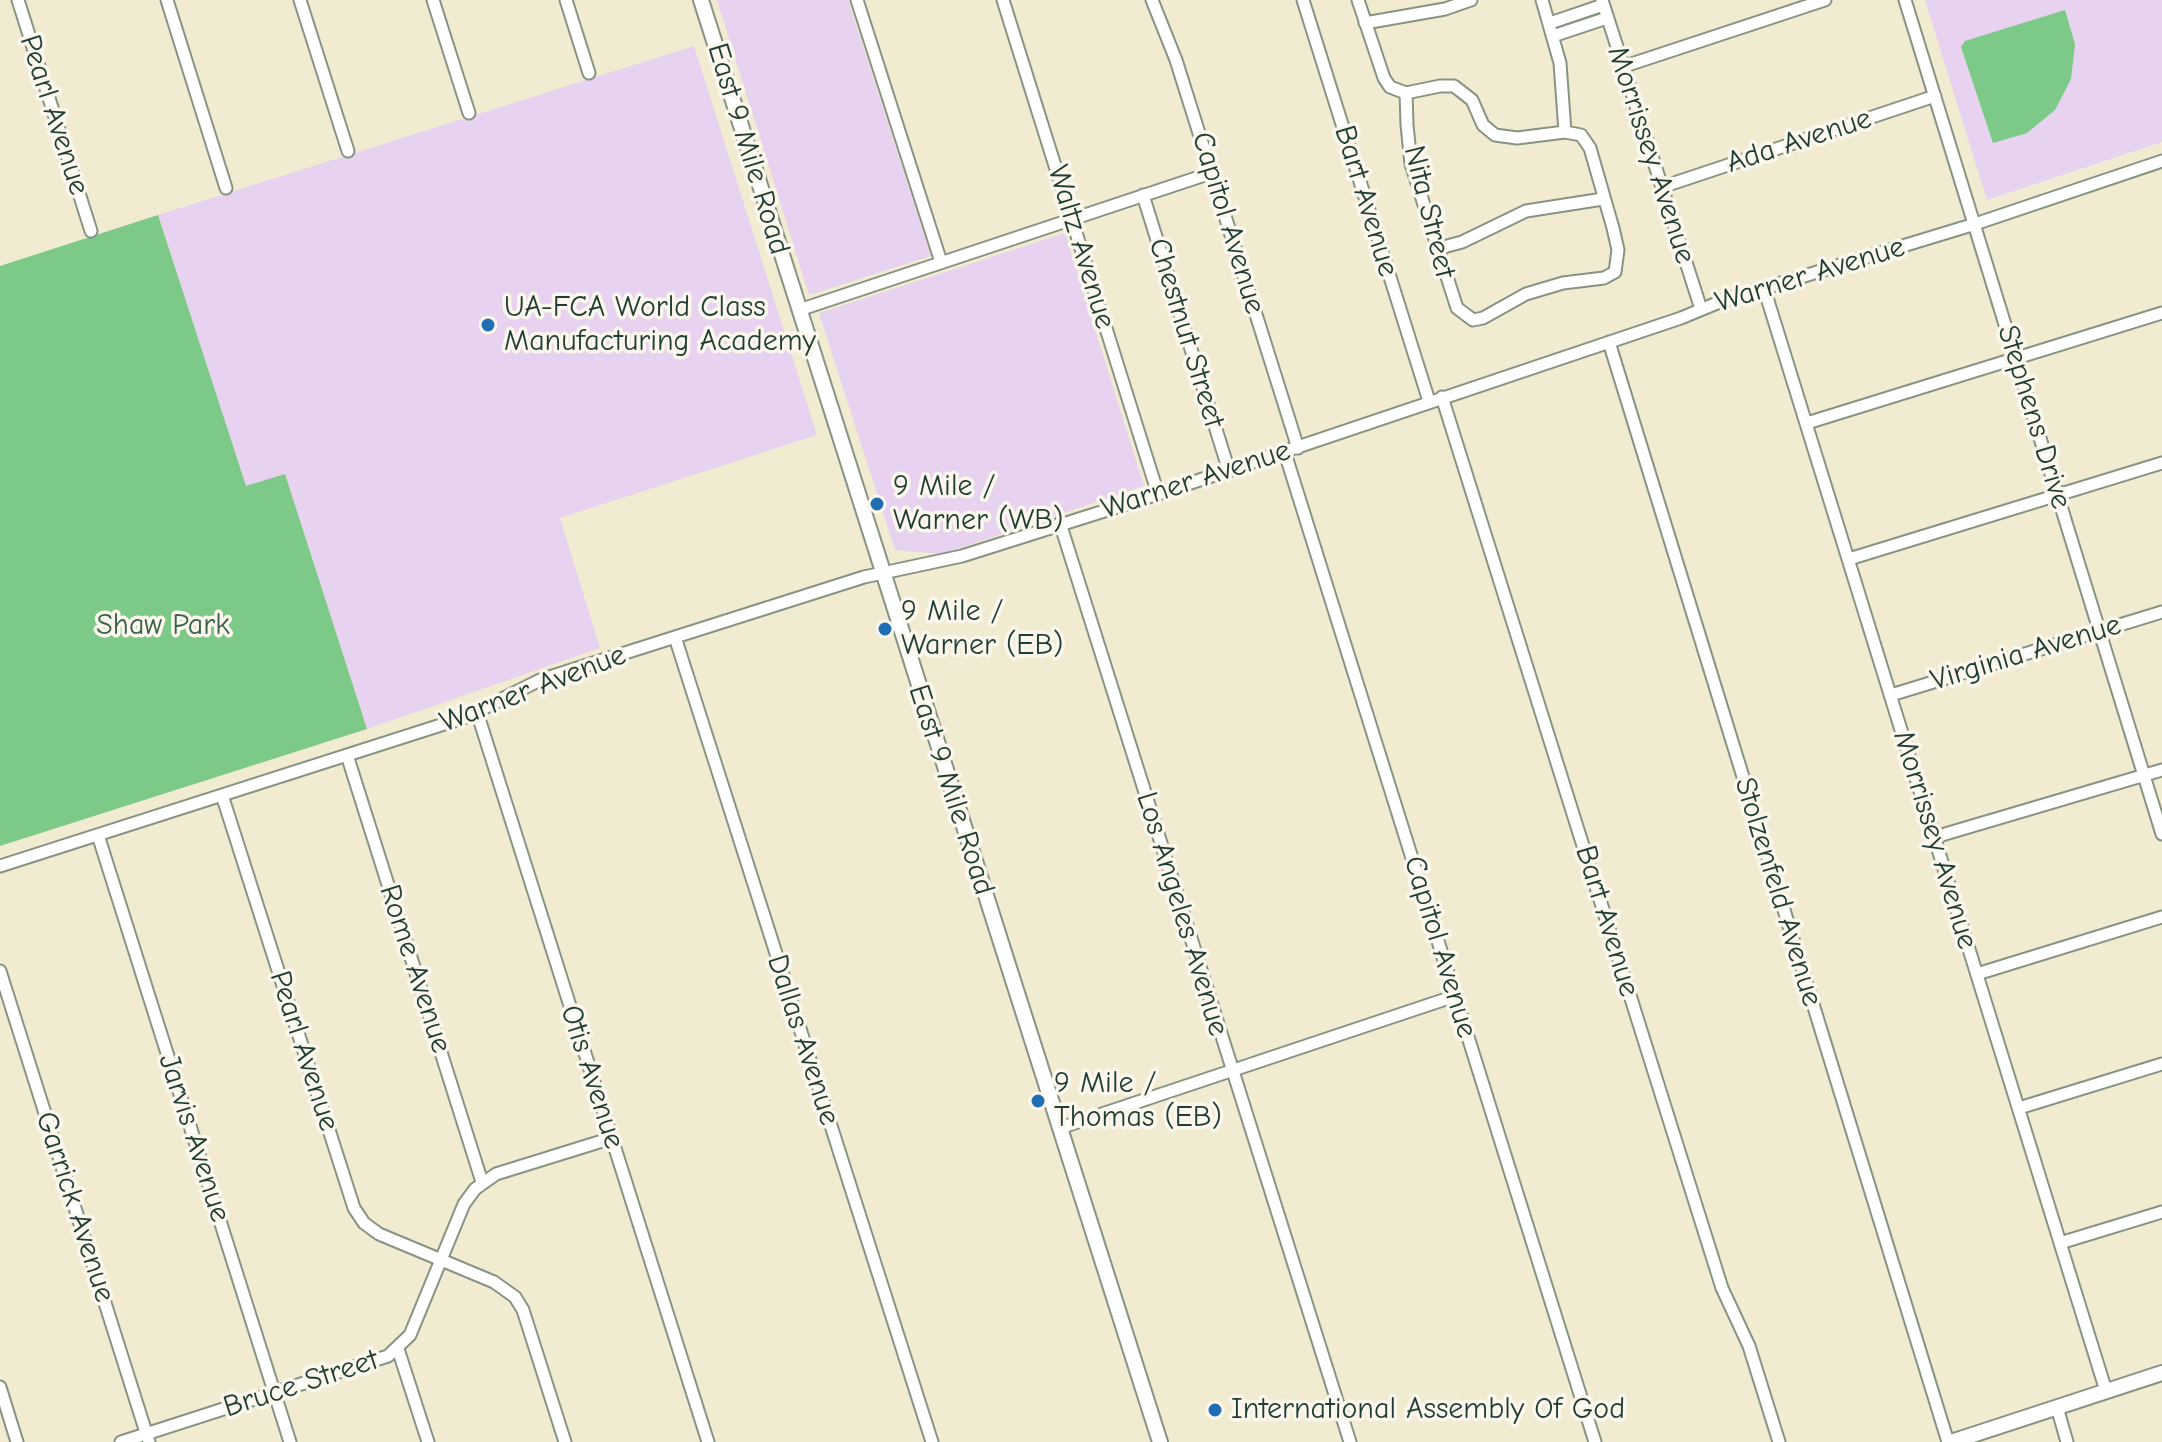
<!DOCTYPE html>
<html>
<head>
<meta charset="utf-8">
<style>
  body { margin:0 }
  canvas { display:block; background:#f1ebd2 }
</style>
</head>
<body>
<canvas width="2162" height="1442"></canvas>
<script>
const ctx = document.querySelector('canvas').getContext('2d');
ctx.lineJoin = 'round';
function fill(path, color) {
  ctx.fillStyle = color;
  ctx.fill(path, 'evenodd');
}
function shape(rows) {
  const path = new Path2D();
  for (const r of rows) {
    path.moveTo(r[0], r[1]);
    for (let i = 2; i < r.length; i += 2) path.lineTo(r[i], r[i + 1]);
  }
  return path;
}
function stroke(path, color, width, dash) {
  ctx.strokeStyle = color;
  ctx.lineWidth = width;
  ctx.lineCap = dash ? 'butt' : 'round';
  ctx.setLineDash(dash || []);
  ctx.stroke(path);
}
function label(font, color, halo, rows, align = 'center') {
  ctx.font = font + ' "Comic Neue",sans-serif';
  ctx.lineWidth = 7;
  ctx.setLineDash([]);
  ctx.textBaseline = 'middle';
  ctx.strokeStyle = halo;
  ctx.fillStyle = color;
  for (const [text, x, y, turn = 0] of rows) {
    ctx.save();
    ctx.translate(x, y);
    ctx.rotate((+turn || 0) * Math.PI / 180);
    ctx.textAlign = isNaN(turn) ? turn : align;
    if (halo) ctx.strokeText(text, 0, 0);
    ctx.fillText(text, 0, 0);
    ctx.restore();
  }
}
fill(shape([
  [717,0,848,0,931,256,809,295],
  [1925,0,2162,0,2162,142,1987,200],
  [694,46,817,435,560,518,600,648,367,729,285,475,246,487,158,215],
  [1065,233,1144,486,942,554,895,550,819,313]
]), '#e7d2ef');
fill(shape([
  [2065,10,2075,44,2071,79,2055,110,2027,133,1993,143,1961,47,1965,41],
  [158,215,246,486,285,474,367,729,0,846,0,266]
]), '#7dc987');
const minor = shape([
  [18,0,91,231],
  [167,0,226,188],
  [300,0,348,151],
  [433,0,469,113],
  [566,0,589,73],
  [857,0,941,262],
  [1003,0,1158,494],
  [1152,0,1176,60,1298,448],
  [1303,0,1429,401],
  [1358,0,1384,78,1390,87,1406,93],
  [1542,0,1560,63,1565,132],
  [1602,0,1701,309],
  [1905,0,2162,834],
  [1365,23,1445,9,1471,0],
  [1550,23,1603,5],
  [1553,36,1607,18],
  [1625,66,1825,0],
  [1440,86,1454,86,1472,100,1483,125,1495,135,1517,138,1565,132,1581,135,1590,148,1613,228,1618,250,1615,272,1604,278,1563,283,1526,294,1483,318,1473,320,1457,308,1411,164,1407,125,1406,93,1440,86],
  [1662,187,1935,96],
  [1143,195,1229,471],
  [1436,249,1462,242,1526,211,1603,199],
  [1764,288,2106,1391],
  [799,310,1211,173],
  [1609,342,1948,1442],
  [1442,397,1722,1288,1749,1346,1779,1442],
  [1807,423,2162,313],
  [1285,453,1595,1442],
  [1060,523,1350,1442],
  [1849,559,2162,463],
  [675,637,932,1442],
  [1891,695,2162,612],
  [477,712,708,1442],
  [347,755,482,1182],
  [222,795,354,1208,364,1223,379,1234,494,1282,515,1297,523,1310,565,1442],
  [98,835,290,1442],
  [1935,837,2162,770],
  [0,866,466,717,540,680,864,577,962,556,1158,494,1681,318,1722,301,1975,224,2162,161],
  [0,971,149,1442],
  [1977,974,2162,917],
  [2019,1108,2162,1064],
  [1060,1128,1455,996],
  [2060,1243,2162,1212],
  [398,1349,428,1442],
  [0,1387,17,1442],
  [2057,1407,2067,1442],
  [121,1442,388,1356,410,1335,464,1204,475,1189,496,1174,612,1138]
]);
const major = shape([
  [701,0,1160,1442],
  [1951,1442,2162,1373]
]);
stroke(minor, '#889483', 15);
stroke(major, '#889483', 18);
stroke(minor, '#fff', 11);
stroke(major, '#fff', 14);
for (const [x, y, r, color] of [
  [488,325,8,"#1f6fb2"],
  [877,504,8,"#1f6fb2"],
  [885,629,8,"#1f6fb2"],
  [1038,1101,8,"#1f6fb2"],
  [1215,1410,8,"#1f6fb2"]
]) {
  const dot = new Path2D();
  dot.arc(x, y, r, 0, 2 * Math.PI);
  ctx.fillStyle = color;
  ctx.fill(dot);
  stroke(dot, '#fbf7ec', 3);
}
label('30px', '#1f3d34', '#fbf7ec', [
  ["Pearl Avenue",54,115,72],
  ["Ada Avenue",1799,141,-18],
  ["East 9 Mile Road",748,149,73],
  ["Morrissey Avenue",1651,155,72],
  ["Bart Avenue",1366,201,73],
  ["Nita Street",1429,212,76],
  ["Capitol Avenue",1228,223,73],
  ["Waltz Avenue",1081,247,73],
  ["Warner Avenue",1810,275,-17],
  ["Chestnut Street",1186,333,73],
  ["Stephens Drive",2034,417,73],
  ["Warner Avenue",1196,480,-18],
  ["Virginia Avenue",2026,653,-17],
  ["Warner Avenue",533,689,-21],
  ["East 9 Mile Road",951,790,72],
  ["Morrissey Avenue",1935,840,73],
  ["Stolzenfeld Avenue",1778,892,73],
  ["Los Angeles Avenue",1182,914,73],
  ["Bart Avenue",1607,921,73],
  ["Capitol Avenue",1440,947,73],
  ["Rome Avenue",415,969,72],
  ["Dallas Avenue",803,1040,72],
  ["Pearl Avenue",304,1051,72],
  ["Otis Avenue",592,1077,72],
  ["Jarvis Avenue",194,1138,72],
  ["Garrick Avenue",75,1207,72],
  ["Bruce Street",301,1384,-18]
]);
label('30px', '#1f3d34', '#fbf7ec', [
  ["UA-FCA World Class",504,308],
  ["Manufacturing Academy",504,342],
  ["9 Mile /",893,487],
  ["Warner (WB)",893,521],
  ["9 Mile /",901,612],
  ["Warner (EB)",901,646],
  ["9 Mile /",1054,1084],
  ["Thomas (EB)",1054,1118],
  ["International Assembly Of God",1231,1410]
], 'left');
label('30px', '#366049', '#fbf7ec', [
  ["Shaw Park",163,626]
]);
</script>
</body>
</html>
